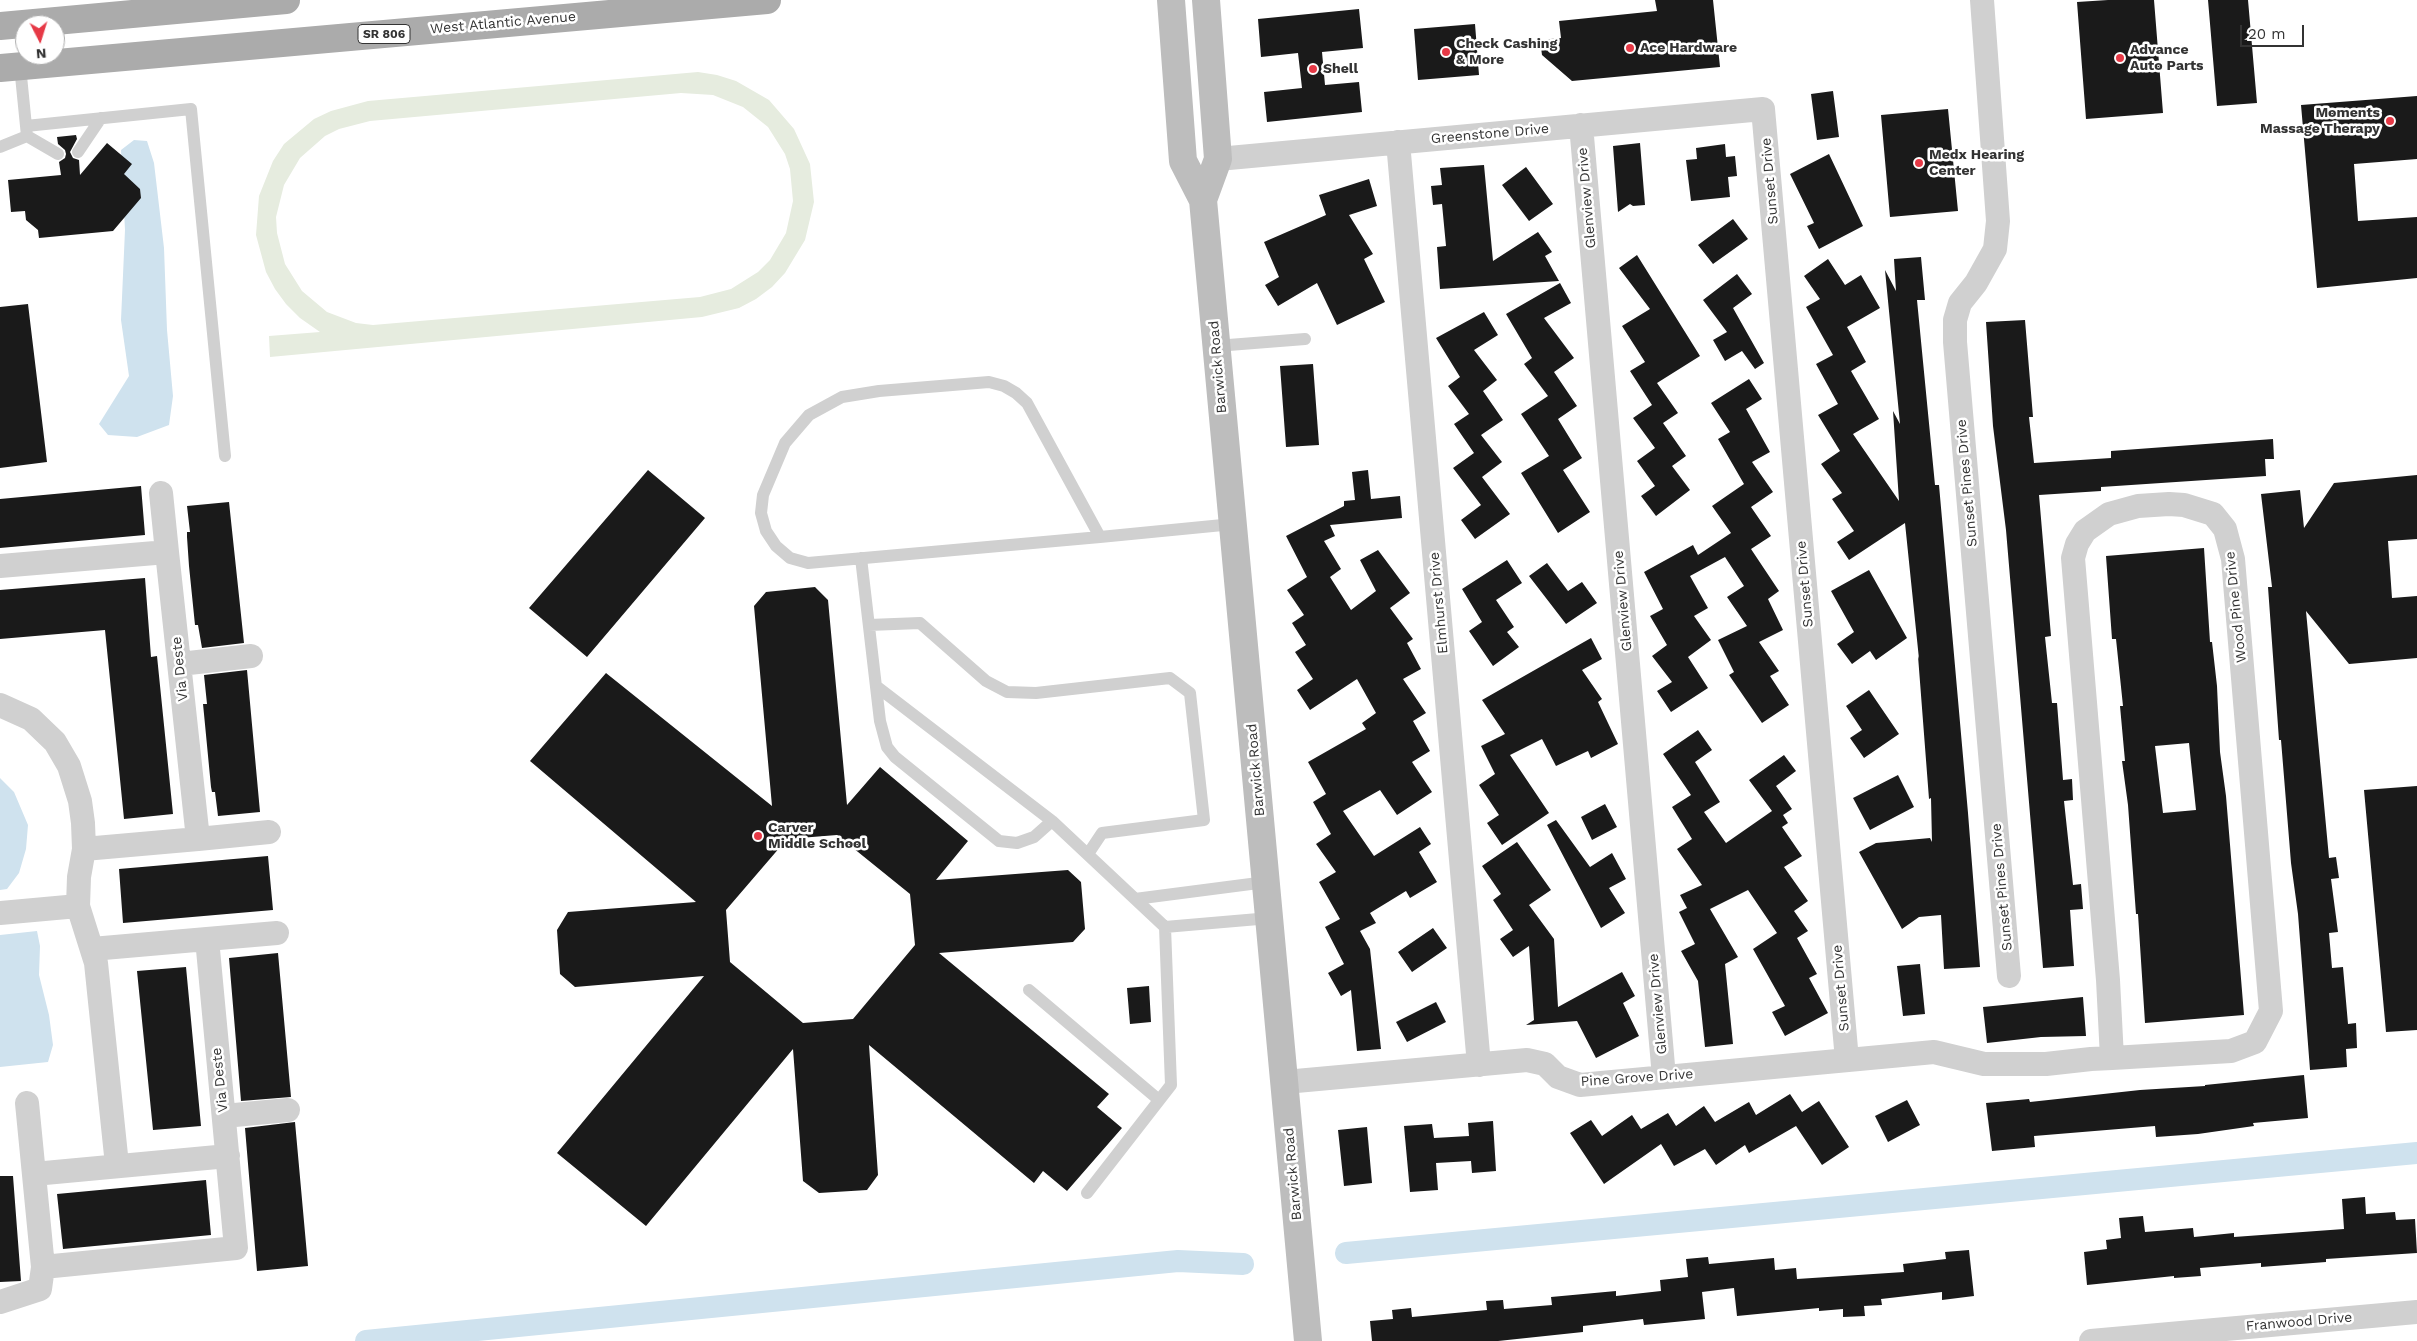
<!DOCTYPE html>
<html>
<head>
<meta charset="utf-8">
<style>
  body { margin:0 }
  #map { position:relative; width:2417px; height:1341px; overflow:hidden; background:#fff; font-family:"Work Sans",sans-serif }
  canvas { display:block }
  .north { position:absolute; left:15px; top:15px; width:50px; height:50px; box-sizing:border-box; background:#fff; border:1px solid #adadad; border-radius:50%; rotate:175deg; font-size:14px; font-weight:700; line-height:20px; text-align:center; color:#333 }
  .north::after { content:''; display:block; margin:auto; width:18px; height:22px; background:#e63946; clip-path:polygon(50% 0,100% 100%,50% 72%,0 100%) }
  .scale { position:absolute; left:2240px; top:25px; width:64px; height:22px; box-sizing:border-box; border:2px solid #333; border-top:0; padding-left:6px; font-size:15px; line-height:18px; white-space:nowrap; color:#333; -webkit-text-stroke:4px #fff; paint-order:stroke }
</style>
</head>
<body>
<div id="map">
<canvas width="2417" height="1341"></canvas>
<div class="north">N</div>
<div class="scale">20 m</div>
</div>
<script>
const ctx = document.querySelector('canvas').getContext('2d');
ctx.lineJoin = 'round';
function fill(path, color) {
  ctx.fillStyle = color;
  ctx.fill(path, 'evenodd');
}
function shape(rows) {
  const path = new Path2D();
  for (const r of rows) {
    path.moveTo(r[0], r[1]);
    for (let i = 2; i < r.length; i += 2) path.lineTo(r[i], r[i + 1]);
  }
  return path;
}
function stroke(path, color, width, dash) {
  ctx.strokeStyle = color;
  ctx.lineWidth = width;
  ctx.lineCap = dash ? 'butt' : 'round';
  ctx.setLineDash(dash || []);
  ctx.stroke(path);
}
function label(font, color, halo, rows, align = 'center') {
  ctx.font = font + ' "Work Sans",sans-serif';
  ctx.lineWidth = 5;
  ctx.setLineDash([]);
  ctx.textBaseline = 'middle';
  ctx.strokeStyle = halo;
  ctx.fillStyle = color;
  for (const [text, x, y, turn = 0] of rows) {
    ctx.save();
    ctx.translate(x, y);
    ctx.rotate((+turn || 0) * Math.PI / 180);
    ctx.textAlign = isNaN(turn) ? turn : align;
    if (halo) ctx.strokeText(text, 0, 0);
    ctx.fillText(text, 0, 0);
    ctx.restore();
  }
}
fill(shape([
  [698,72,717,75,736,81,769,100,794,129,810,164,814,202,805,240,785,273,772,287,756,299,739,308,702,317,270,357,269,336,320,332,300,318,286,304,275,289,266,272,256,235,259,196,273,161,284,144,314,119,331,111,368,101],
  [681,93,713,95,743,107,768,127,785,154,790,169,793,201,786,233,770,260,758,272,731,289,700,297,373,325,356,323,327,312,302,291,285,264,277,233,276,217,284,185,300,158,325,136,339,129,370,121]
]), '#e6ecdf');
fill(shape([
  [134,140,147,141,154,163,164,248,167,330,173,396,169,425,137,437,108,435,99,424,129,376,121,320,125,230,121,150],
  [0,778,14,792,28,825,26,849,19,873,7,889,0,890],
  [37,931,40,946,39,975,49,1015,53,1045,48,1062,0,1067,0,935]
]), '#cfe2ee');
stroke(shape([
  [1346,1253,2417,1153],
  [366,1341,1178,1261,1243,1264]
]), '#cfe2ee', 22);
fill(shape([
  [1655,0,1713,0,1720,67,1572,81,1542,55,1540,40,1561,38,1559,21,1657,11],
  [2108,0,2154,0,2163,113,2086,119,2077,2],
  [2208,0,2248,0,2257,103,2217,106],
  [1359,9,1363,48,1322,52,1325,85,1359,82,1362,112,1267,122,1264,92,1302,88,1298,53,1261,57,1258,19],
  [1475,24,1479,75,1418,80,1414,29],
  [1833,91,1839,137,1817,140,1811,94],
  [2417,96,2417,159,2354,164,2358,221,2417,217,2417,278,2317,288,2301,105],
  [1948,109,1958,211,1890,217,1881,115],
  [76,135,77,139,70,152,73,158,79,160,80,175,107,143,132,164,124,174,140,189,141,198,113,231,39,238,38,230,26,220,25,211,11,212,8,180,61,175,59,162,65,158,66,154,65,150,58,144,57,137],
  [1640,143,1645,205,1633,206,1630,204,1618,212,1613,146],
  [1725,144,1726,157,1735,156,1737,176,1728,177,1730,197,1691,201,1686,160,1697,159,1696,148],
  [1829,154,1863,226,1819,249,1807,226,1814,223,1790,174],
  [1484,165,1493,261,1538,232,1552,252,1545,256,1559,281,1440,289,1437,247,1446,246,1442,204,1433,205,1431,186,1442,185,1440,168],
  [1526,167,1553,204,1529,221,1502,185],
  [1369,179,1377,206,1349,215,1373,254,1364,259,1385,302,1337,325,1317,283,1278,306,1265,285,1279,277,1264,242,1326,215,1319,195],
  [1733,219,1748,239,1713,264,1698,245],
  [1637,255,1700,356,1657,383,1678,413,1663,423,1686,456,1672,466,1690,490,1656,516,1641,496,1655,486,1637,461,1655,448,1633,418,1652,405,1630,371,1645,362,1622,326,1650,309,1619,268],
  [1921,257,1925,300,1917,300,1935,485,1939,485,1968,813,1980,967,1944,969,1941,915,1919,917,1902,929,1859,852,1876,843,1930,838,1932,842,1931,798,1929,799,1918,656,1919,659,1905,523,1849,560,1837,542,1854,531,1832,499,1842,493,1821,464,1840,451,1818,415,1838,404,1816,364,1833,355,1806,307,1820,299,1804,276,1828,259,1845,285,1861,275,1880,308,1847,327,1866,362,1851,371,1879,419,1853,434,1899,501,1893,411,1900,424,1885,270,1896,291,1894,259],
  [1737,274,1752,294,1733,308,1764,363,1755,369,1742,351,1725,361,1713,340,1727,332,1703,300],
  [1560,283,1571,303,1544,318,1574,358,1554,372,1577,406,1558,419,1582,458,1563,470,1590,512,1558,533,1521,473,1549,456,1521,414,1548,396,1524,364,1532,358,1506,314],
  [28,304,47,462,0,468,0,307],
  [1484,312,1498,335,1474,350,1497,380,1483,391,1503,420,1481,435,1502,462,1482,477,1510,514,1475,539,1461,520,1481,505,1453,468,1474,453,1454,424,1469,414,1448,386,1460,377,1436,338],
  [2025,320,2033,417,2029,417,2034,463,2111,458,2111,451,2273,439,2274,459,2265,459,2266,476,2101,487,2101,491,2039,495,2051,636,2045,637,2052,703,2057,703,2063,780,2072,779,2073,800,2064,801,2073,885,2081,884,2083,909,2070,910,2074,966,2043,968,2006,530,1993,426,1986,322],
  [1313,364,1319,445,1286,447,1280,366],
  [1749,379,1762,399,1746,409,1770,452,1752,462,1773,492,1751,507,1771,536,1751,549,1779,591,1768,599,1783,630,1759,642,1779,671,1770,676,1789,705,1762,723,1729,675,1734,672,1718,640,1747,626,1727,597,1744,586,1725,557,1690,576,1708,608,1694,616,1711,640,1688,657,1708,688,1671,712,1657,691,1672,682,1652,656,1667,645,1650,616,1663,609,1644,572,1693,545,1698,555,1731,533,1712,506,1744,484,1718,439,1730,432,1711,403],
  [648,470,705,518,587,657,529,608],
  [1368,470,1371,499,1400,496,1402,518,1330,525,1335,536,1324,541,1341,569,1330,577,1351,610,1376,591,1360,560,1378,550,1410,593,1390,608,1413,639,1407,643,1421,669,1403,679,1426,713,1413,721,1430,751,1412,762,1432,792,1397,815,1380,790,1343,811,1374,856,1420,827,1431,844,1419,852,1437,882,1410,898,1406,891,1370,913,1376,923,1360,931,1370,949,1381,1049,1357,1051,1351,990,1341,996,1328,973,1344,964,1325,927,1340,919,1319,882,1336,872,1316,844,1331,834,1313,802,1326,794,1308,762,1366,729,1362,723,1376,713,1357,679,1310,710,1297,690,1313,679,1295,652,1306,645,1292,623,1304,615,1287,590,1307,577,1286,536,1344,506,1344,501,1355,500,1352,472],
  [2417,475,2417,539,2388,541,2392,598,2417,596,2417,658,2349,664,2306,611,2329,858,2336,857,2339,878,2331,879,2338,932,2329,933,2332,968,2343,967,2348,1024,2356,1023,2357,1048,2346,1049,2347,1067,2310,1070,2298,914,2291,863,2281,740,2279,740,2268,587,2272,587,2261,494,2300,490,2304,528,2334,483],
  [141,486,145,535,0,548,0,499],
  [229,502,244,643,202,648,198,625,195,625,189,566,187,537,187,532,190,532,187,506],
  [2204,548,2210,642,2212,642,2217,686,2220,752,2226,796,2244,1015,2145,1023,2138,914,2136,914,2128,805,2122,761,2125,761,2120,706,2123,706,2116,639,2112,639,2106,556],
  [2189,743,2196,810,2163,813,2155,746],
  [1507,560,1522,583,1496,600,1514,627,1507,632,1519,647,1493,666,1469,631,1482,622,1462,589],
  [1547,563,1568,591,1582,582,1597,603,1566,624,1529,576],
  [1869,570,1907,638,1876,660,1870,651,1852,664,1837,644,1854,632,1831,591],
  [145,578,151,657,157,656,173,814,124,819,105,630,0,639,0,590],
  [815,587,828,600,847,805,880,767,968,841,936,880,1068,870,1081,882,1085,929,1073,942,939,953,1109,1094,1097,1107,1122,1128,1067,1191,1043,1171,1034,1183,869,1045,878,1175,867,1190,819,1193,803,1181,793,1049,646,1226,557,1153,704,976,575,987,560,974,557,930,568,912,696,902,530,761,606,673,772,806,754,606,766,592],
  [837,835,910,894,915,945,853,1019,803,1023,730,962,726,910,787,839],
  [1591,638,1602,659,1582,670,1602,699,1598,702,1618,744,1591,758,1588,751,1556,766,1542,739,1510,755,1549,813,1502,845,1487,823,1499,815,1479,785,1495,774,1481,746,1505,734,1482,700],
  [247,670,260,812,218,816,215,792,212,792,211,787,204,714,203,704,207,704,204,675],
  [1869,690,1899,734,1864,758,1850,738,1862,730,1846,706],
  [1698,730,1712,750,1695,762,1720,802,1704,812,1726,843,1772,811,1749,780,1784,755,1796,771,1776,786,1792,809,1783,815,1788,823,1782,827,1802,856,1784,867,1808,901,1794,911,1808,931,1797,938,1817,974,1809,978,1828,1013,1785,1036,1772,1012,1785,1006,1753,949,1777,933,1748,890,1710,909,1738,957,1725,964,1733,1044,1705,1047,1698,981,1681,951,1695,944,1679,912,1687,908,1680,895,1702,885,1677,849,1692,839,1672,807,1691,795,1663,754],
  [1898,775,1914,807,1870,830,1853,798],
  [2417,786,2417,1030,2386,1032,2364,790],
  [1605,804,1617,827,1592,840,1581,817],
  [1556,820,1590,867,1612,853,1626,879,1609,888,1625,913,1601,928,1547,825],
  [1517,842,1551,890,1529,905,1554,939,1558,1007,1622,972,1635,996,1623,1003,1639,1036,1596,1058,1577,1021,1526,1025,1534,1020,1529,946,1513,957,1500,939,1513,930,1493,900,1501,894,1482,866],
  [268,856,273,910,123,923,119,869],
  [1433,928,1447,948,1412,972,1398,952],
  [278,953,291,1097,241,1101,229,958],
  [1920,964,1925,1014,1903,1016,1897,966],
  [186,967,201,1126,153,1130,137,971],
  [1149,986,1151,1022,1130,1024,1127,988],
  [2083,997,2086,1036,2041,1037,1987,1043,1983,1007],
  [1436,1002,1446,1022,1407,1042,1396,1022],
  [2304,1075,2308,1118,2253,1123,2254,1126,2198,1134,2156,1137,2155,1126,2034,1136,2035,1147,1992,1151,1986,1103,2029,1099,2030,1102,2140,1090,2205,1086,2205,1085],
  [1790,1094,1802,1112,1819,1101,1849,1147,1822,1165,1796,1126,1749,1153,1745,1145,1716,1165,1705,1149,1674,1166,1661,1144,1604,1184,1570,1133,1591,1120,1602,1136,1632,1115,1641,1129,1668,1113,1676,1126,1704,1106,1715,1122,1749,1102,1756,1115],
  [1907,1100,1920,1125,1888,1142,1875,1116],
  [1493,1121,1496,1171,1472,1173,1471,1161,1436,1163,1438,1190,1410,1192,1404,1126,1432,1124,1434,1138,1469,1136,1468,1123],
  [295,1122,308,1266,257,1271,245,1128],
  [1367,1127,1372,1183,1344,1186,1338,1130],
  [0,1176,13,1176,21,1281,0,1282],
  [206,1180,211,1235,63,1249,57,1194],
  [2365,1197,2366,1214,2395,1212,2396,1220,2415,1219,2417,1253,2326,1259,2326,1262,2261,1267,2261,1263,2200,1268,2201,1276,2174,1278,2174,1276,2087,1285,2084,1252,2107,1249,2106,1240,2121,1238,2119,1218,2143,1216,2145,1232,2193,1228,2194,1237,2234,1233,2234,1237,2344,1229,2342,1199],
  [1969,1250,1974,1296,1942,1300,1942,1292,1881,1299,1882,1305,1864,1306,1865,1316,1843,1317,1843,1309,1819,1311,1819,1308,1737,1316,1734,1288,1702,1292,1705,1319,1644,1325,1643,1319,1583,1326,1583,1332,1498,1341,1372,1341,1370,1321,1393,1319,1392,1310,1411,1308,1412,1317,1487,1310,1486,1301,1503,1300,1504,1309,1552,1305,1551,1297,1616,1291,1616,1296,1661,1291,1660,1280,1688,1277,1686,1259,1708,1257,1709,1264,1774,1258,1775,1270,1796,1268,1797,1279,1904,1272,1903,1264,1946,1259,1945,1252]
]), '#1a1a1a');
stroke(shape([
  [26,126,191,109,225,456],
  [27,136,58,154],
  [0,147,27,136,20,66],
  [78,152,101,118],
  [1216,346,1305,339],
  [1100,537,1027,403,1016,393,1004,386,989,382,879,391,842,397,809,415,785,443,763,495,761,513,766,531,776,546,790,558,808,563,1100,537,1233,524],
  [861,558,880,721,887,747,895,757,999,841,1017,843,1034,837,1052,821],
  [869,625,920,623,986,681,1007,692,1036,693,1170,678,1190,693,1204,820,1102,833,1088,854],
  [876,686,1052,821,1165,927,1171,1085,1087,1193],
  [1135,899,1266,882],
  [1165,927,1270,918],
  [1029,990,1159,1100]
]), '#d0d0d0', 12);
stroke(shape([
  [1982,0,1998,221,1995,249,1976,283,1960,303,1955,320,1955,342,2009,976],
  [1581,125,1664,1077],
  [1398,142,1479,1065],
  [1218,159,1763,109,1847,1060],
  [161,493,167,552],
  [0,566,167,552,198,839,84,849],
  [180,664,251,656],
  [0,705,31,719,55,742,69,766,80,801,83,823,84,849,79,877,78,906,96,963,117,1165],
  [198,839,269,832],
  [0,913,78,906],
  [207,939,277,933],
  [1285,1082,1527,1060,1545,1064,1558,1077,1580,1085,1934,1052,1984,1064,2046,1064,2091,1059,2112,1058,2231,1051,2255,1042,2271,1011,2233,559,2225,529,2213,514,2184,505,2169,504,2138,506,2109,514,2085,531,2077,544,2073,558,2108,980,2112,1058],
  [27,1103,43,1267],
  [224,1116,288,1110],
  [34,1174,228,1156],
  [0,1302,40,1289,43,1267,236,1248,207,939,92,949],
  [2091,1341,2417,1312]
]), '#d0d0d0', 24);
stroke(shape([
  [1171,0,1183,161,1203,200,1308,1341],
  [1203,200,1218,159,1206,0]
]), '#bdbdbd', 28);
stroke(shape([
  [0,26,286,0],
  [0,68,767,0]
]), '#ababab', 28);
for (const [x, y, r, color] of [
  [1630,48,5,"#e63946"],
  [1446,52,5,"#e63946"],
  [2120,58,5,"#e63946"],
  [1313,69,5,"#e63946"],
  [2390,121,5,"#e63946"],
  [1919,163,5,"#e63946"],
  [758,836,5,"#e63946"]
]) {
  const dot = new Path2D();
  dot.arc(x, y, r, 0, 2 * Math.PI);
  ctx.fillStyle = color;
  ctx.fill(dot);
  stroke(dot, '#fff', 2);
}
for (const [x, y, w] of [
  [384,34,52]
]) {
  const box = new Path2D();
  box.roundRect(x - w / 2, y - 9.5, w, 19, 4);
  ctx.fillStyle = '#fff';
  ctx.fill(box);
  stroke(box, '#333', 1);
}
label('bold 12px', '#333', null, [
  ["SR 806",384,34]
]);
label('14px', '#333', '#fff', [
  ["West Atlantic Avenue",503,23,-5],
  ["Greenstone Drive",1490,134,-5],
  ["Sunset Drive",1770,181,-95],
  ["Glenview Drive",1587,198,-95],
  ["Barwick Road",1218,367,-95],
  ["Sunset Pines Drive",1967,483,-95],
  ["Sunset Drive",1805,584,-95],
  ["Glenview Drive",1623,601,-95],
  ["Elmhurst Drive",1439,603,-95],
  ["Wood Pine Drive",2236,607,-96],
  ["Via Deste",180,669,-96],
  ["Barwick Road",1256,770,-95],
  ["Sunset Pines Drive",2002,887,-95],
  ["Sunset Drive",1841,988,-95],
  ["Glenview Drive",1658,1004,-95],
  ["Pine Grove Drive",1637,1078,-4],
  ["Via Deste",220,1080,-96],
  ["Barwick Road",1293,1174,-95],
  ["Franwood Drive",2299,1322,-5]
]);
label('bold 14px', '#333', '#fff', [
  ["Check Cashing",1456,44],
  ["& More",1456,60],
  ["Ace Hardware",1640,48],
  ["Advance",2130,50],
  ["Auto Parts",2130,66],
  ["Shell",1323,69],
  ["Moments",2380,113,"right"],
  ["Massage Therapy",2380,129,"right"],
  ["Medx Hearing",1929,155],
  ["Center",1929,171],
  ["Carver",768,828],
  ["Middle School",768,844]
], 'left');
</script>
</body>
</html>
